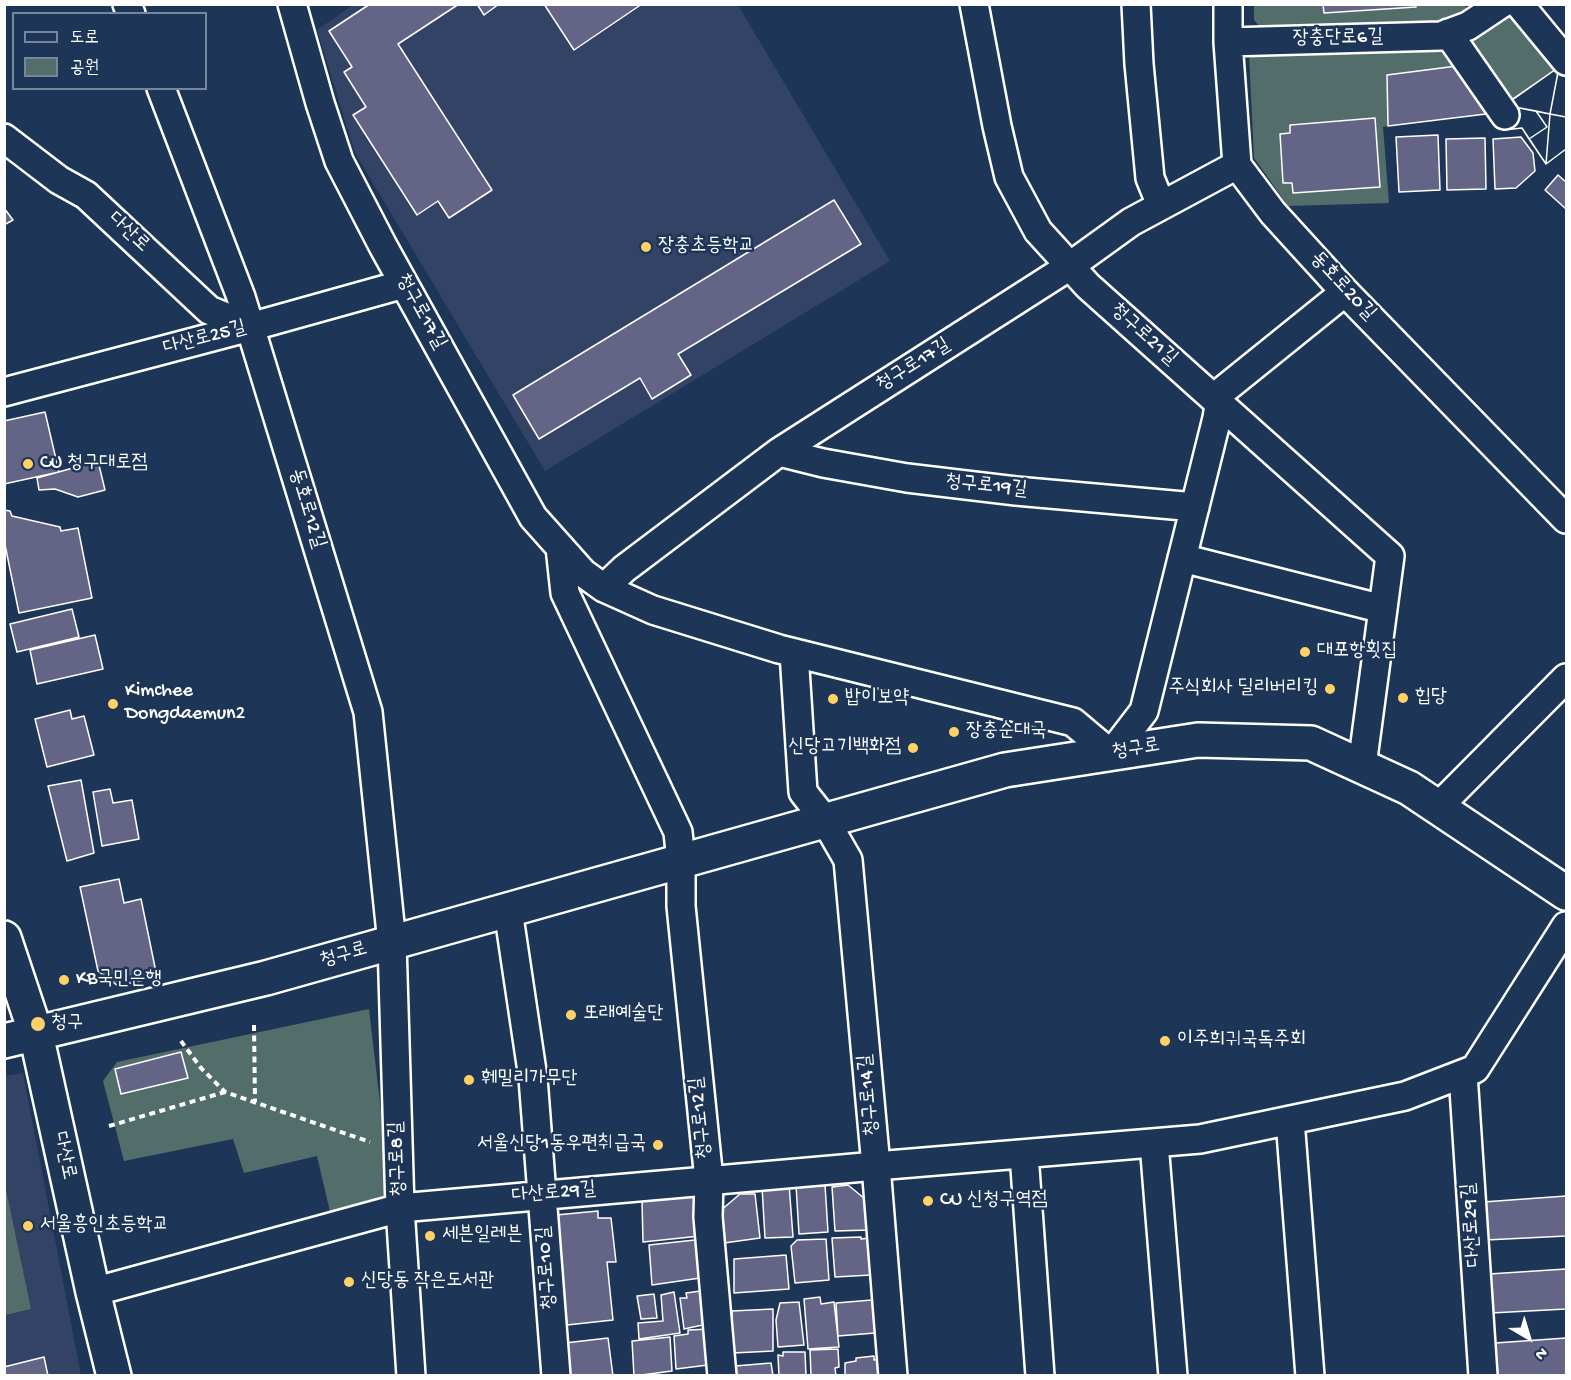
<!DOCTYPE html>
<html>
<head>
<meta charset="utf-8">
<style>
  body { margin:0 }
  #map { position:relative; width:1571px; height:1380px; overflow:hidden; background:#1d3557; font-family:"Gochi Hand","Poor Story",sans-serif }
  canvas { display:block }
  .frame { position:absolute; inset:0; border:6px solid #fff; pointer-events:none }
  .legend { position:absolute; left:12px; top:12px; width:195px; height:78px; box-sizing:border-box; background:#1d3557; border:2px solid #77869a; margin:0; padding:8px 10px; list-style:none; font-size:18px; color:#fff }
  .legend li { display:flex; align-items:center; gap:12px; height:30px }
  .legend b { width:30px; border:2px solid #77869a }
  .north { position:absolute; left:1499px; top:1308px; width:60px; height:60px; -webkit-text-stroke:4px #1d3557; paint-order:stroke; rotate:142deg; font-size:16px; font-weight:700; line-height:24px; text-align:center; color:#fff }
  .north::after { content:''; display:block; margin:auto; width:21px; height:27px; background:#fff; clip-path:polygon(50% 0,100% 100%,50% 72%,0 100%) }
</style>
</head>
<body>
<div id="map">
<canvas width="1571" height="1380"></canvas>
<div class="frame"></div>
<ul class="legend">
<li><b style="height:8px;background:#1d3557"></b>도로</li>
<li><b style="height:16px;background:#536d6a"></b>공원</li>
</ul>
<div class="north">N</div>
</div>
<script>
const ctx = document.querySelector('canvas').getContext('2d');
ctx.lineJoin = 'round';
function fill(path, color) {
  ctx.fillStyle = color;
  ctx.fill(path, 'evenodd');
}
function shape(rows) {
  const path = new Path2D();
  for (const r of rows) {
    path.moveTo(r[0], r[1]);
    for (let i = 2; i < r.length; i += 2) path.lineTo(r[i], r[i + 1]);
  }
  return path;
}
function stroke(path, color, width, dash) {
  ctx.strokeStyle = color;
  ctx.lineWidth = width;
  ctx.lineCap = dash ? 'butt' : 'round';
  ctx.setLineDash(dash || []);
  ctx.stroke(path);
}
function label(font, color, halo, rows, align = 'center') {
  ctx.font = font + ' "Gochi Hand","Poor Story",sans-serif';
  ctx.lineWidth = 5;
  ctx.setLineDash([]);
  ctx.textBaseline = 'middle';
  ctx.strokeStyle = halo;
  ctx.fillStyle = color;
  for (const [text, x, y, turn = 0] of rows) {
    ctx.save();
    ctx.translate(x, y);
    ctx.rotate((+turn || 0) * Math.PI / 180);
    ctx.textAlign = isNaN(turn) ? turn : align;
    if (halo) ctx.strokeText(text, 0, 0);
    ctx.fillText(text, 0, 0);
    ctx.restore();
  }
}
fill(shape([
  [353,5,738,5,890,261,545,471,355,153,317,30],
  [23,1073,81,1375,5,1375,4,1076]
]), '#324365');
fill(shape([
  [1254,4,1323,5,1324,13,1416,7,1416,5,1464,4,1469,12,1455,23,1264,32,1254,20],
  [1510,5,1559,67,1504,105,1456,38],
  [1441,41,1457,66,1387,75,1388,126,1383,127,1389,203,1288,206,1254,158,1249,54],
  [1375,118,1380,186,1293,193,1292,183,1283,183,1280,134,1290,133,1290,124],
  [369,1009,392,1205,332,1220,317,1156,244,1173,233,1139,124,1161,103,1081,117,1062],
  [5,1185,31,1309,5,1315,4,1315]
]), '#536d6a');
const building = shape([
  [370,4,459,4,398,44,492,190,449,218,438,201,417,215,353,115,366,107,344,72,352,67,329,31,370,4],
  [477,4,499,4,484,15,477,4],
  [544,4,642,4,574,50,544,4],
  [1323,4,1416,4,1416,7,1324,13,1323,4],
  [1457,66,1486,114,1388,126,1387,75,1457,66],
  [1559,67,1566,76,1566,149,1546,164,1522,128,1504,130,1491,115,1559,67],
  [1559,67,1550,114,1504,105,1559,67],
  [1559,67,1566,76,1566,117,1550,114,1559,67],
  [1504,105,1536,111,1547,127,1529,139,1522,128,1504,130,1491,115,1504,105],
  [1536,111,1550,114,1546,164,1529,139,1547,127,1536,111],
  [1550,114,1566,117,1566,149,1546,164,1550,114],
  [1375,118,1380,187,1293,193,1292,183,1283,183,1280,134,1290,133,1290,125,1375,118],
  [1438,135,1440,190,1399,192,1396,137,1438,135],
  [1521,137,1533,153,1535,171,1516,188,1495,189,1493,139,1521,137],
  [1485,138,1486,189,1447,190,1446,139,1485,138],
  [1558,175,1566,182,1566,209,1545,190,1558,175],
  [834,200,861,244,678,354,691,375,652,399,640,378,539,439,513,395,834,200],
  [4,208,13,220,4,225,4,208],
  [45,412,59,472,4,484,4,421,45,412],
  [98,461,105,490,78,497,55,489,39,490,37,478,98,461],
  [4,510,10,511,12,516,60,527,61,531,78,528,92,598,19,613,4,540,4,510],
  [72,609,79,637,17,652,10,624,72,609],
  [95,635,103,669,37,684,30,650,95,635],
  [70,710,72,719,84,716,94,755,47,767,35,719,70,710],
  [81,780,94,853,67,861,48,786,81,780],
  [110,789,113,803,132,800,139,839,102,846,93,792,110,789],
  [119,879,124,903,141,899,157,977,118,986,98,971,80,887,119,879],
  [181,1052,188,1078,121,1094,115,1069,181,1052],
  [820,1181,821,1186,825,1185,828,1232,799,1234,796,1185,820,1181],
  [789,1184,793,1237,765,1238,762,1187,789,1184],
  [848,1185,870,1203,870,1230,835,1231,832,1187,848,1185],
  [695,1192,700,1236,643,1242,642,1201,649,1200,650,1194,695,1192],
  [740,1194,755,1194,760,1238,724,1243,720,1211,740,1194],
  [1566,1196,1566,1236,1486,1240,1483,1202,1566,1196],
  [598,1211,598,1218,611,1218,616,1262,607,1262,613,1320,567,1325,556,1215,598,1211],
  [861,1237,861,1239,869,1238,871,1275,835,1277,832,1238,861,1237],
  [704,1239,707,1277,652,1285,649,1245,704,1239],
  [826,1239,829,1280,795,1283,791,1246,797,1240,826,1239],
  [786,1255,789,1289,734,1293,734,1259,786,1255],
  [1566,1269,1566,1309,1491,1313,1489,1274,1566,1269],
  [708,1290,712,1323,684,1329,680,1298,687,1298,686,1293,708,1290],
  [674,1292,680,1333,639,1339,638,1323,663,1321,661,1295,674,1292],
  [654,1294,657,1318,641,1319,637,1296,654,1294],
  [820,1297,821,1304,834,1302,839,1347,808,1349,804,1299,820,1297],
  [872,1300,875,1333,838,1336,836,1303,872,1300],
  [799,1302,804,1345,778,1347,776,1320,780,1303,799,1302],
  [773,1309,773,1351,733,1353,732,1311,773,1309],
  [711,1329,716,1364,676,1369,674,1336,688,1334,688,1330,711,1329],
  [670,1337,672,1371,634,1376,632,1341,670,1337],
  [608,1338,613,1376,566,1376,565,1343,608,1338],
  [1566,1338,1566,1376,1498,1376,1495,1343,1566,1338],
  [838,1349,839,1367,835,1368,836,1376,811,1376,810,1350,838,1349],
  [783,1352,805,1352,806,1376,779,1376,778,1355,783,1356,783,1352],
  [874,1356,874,1360,880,1359,883,1376,845,1376,845,1363,856,1361,856,1358,874,1356],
  [44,1357,48,1376,4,1376,4,1367,44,1357],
  [771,1363,773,1376,736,1376,735,1366,771,1363]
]);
fill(building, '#646486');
stroke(building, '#fff', 1.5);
const street = shape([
  [127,4,131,14],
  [292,4,320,103,339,161,383,246,533,517,583,573,604,588,653,610,779,649,1073,722,1111,754,1144,711,1217,418,1221,392,1345,292],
  [974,4,997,126,1009,177,1038,231,1088,286,1390,556,1362,766],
  [1136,4,1139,64,1150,178,1161,205],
  [1228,4,1228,42,1237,165,1273,213,1345,292,1566,519],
  [1519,4,1566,61],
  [1448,33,1505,115],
  [1228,42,1441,36,1468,26,1501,4],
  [161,88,241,297,368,712,392,943,400,1208,411,1376],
  [4,138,59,180,86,195,209,310,250,327],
  [4,392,250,327,404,284],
  [779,452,823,463,907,478,1016,491,1195,507],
  [560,547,565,593,678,832,681,861,681,906,709,1180,708,1217,722,1376],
  [1182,558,1383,609],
  [604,588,624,569,779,452,1070,266,1131,222,1237,165],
  [794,653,803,792,825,820,848,860,876,1166,893,1376],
  [1438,807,1566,678],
  [508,910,533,1078,556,1376],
  [1463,1074,1483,1376],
  [1290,1120,1310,1376],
  [1154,1143,1173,1376],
  [1024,1154,1040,1376],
  [93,1292,400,1208,876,1166,1200,1139,1405,1096,1475,1069,1566,926]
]);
const secondary = shape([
  [4,938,36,1034,93,1292,114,1376],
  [4,1041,266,978,1005,770,1198,740,1311,743,1409,788,1566,893]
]);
stroke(street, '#fff', 32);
stroke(secondary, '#fff', 38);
stroke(shape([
  [254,1025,255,1102],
  [181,1041,201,1068,225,1092,370,1142],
  [109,1126,225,1092]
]), '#fff', 4, [6, 4.5]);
stroke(street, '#1d3557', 27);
stroke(secondary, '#1d3557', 33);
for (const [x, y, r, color] of [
  [646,247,6,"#ffd166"],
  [28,464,6,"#ffd166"],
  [1305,652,6,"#ffd166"],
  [1330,689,6,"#ffd166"],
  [1403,698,6,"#ffd166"],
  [833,699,6,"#ffd166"],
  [113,704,6,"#ffd166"],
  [954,732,6,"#ffd166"],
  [913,748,6,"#ffd166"],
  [64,980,6,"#ffd166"],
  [571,1015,6,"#ffd166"],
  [38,1024,8,"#ffd166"],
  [1165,1041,6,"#ffd166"],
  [469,1080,6,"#ffd166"],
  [658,1145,6,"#ffd166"],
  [928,1201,6,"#ffd166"],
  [28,1226,6,"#ffd166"],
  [430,1236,6,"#ffd166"],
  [349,1282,6,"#ffd166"]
]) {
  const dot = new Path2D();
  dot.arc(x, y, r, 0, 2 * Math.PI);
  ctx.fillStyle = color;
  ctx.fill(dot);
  stroke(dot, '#1d3557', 2);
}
label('20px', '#fff', '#1d3557', [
  ["장충단로6길",1338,39,-1],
  ["다산로",128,233,43],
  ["동호로20길",1342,287,47],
  ["청구로17길",420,312,61],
  ["청구로21길",1143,335,42],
  ["다산로25길",205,339,-15],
  ["청구로17길",914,366,-32],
  ["청구로19길",986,487,6],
  ["동호로12길",306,509,73],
  ["청구로",1136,750,-9],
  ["청구로",344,956,-16],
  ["청구로14길",870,1095,-95],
  ["청구로12길",702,1118,-96],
  ["다산로",63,1156,78],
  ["청구로8길",399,1159,-92],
  ["다산로29길",554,1194,-5],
  ["다산로29길",1473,1225,-94],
  ["청구로10길",548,1268,-94]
]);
label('20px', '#fff', '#1d3557', [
  ["장충초등학교",658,247],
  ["CU 청구대로점",40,464],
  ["대포항횟집",1317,652],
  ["주식회사 딜리버리킹",1318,689,"right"],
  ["Kimchee",125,692],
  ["Dongdaemun2",125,715],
  ["힙당",1415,698],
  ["밥이보약",845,699],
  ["장충순대국",966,732],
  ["신당고기백화점",901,748,"right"],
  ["KB국민은행",76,980],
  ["또래예술단",583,1015],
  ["청구",51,1024],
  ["이주희귀국독주회",1177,1041],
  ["훼밀리가무단",481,1080],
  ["서울신당1동우편취급국",646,1145,"right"],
  ["CU 신청구역점",940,1201],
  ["서울흥인초등학교",40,1226],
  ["세븐일레븐",442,1236],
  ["신당동 작은도서관",361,1282]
], 'left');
</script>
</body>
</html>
